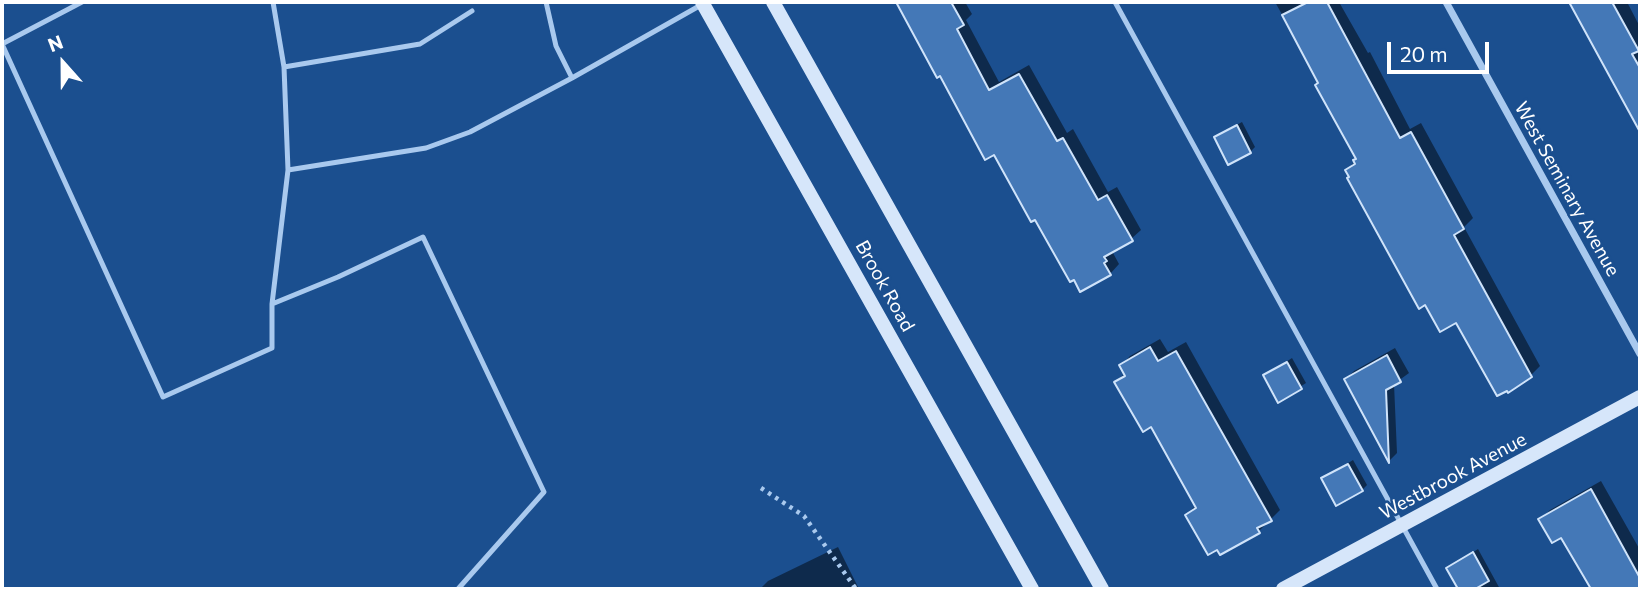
<!DOCTYPE html>
<html>
<head>
<meta charset="utf-8">
<style>
  body { margin:0 }
  #map { position:relative; width:1642px; height:591px; overflow:hidden; background:#1b4f8f; font-family:Commissioner,sans-serif }
  canvas { display:block }
  .frame { position:absolute; inset:0; border:4px solid #fff; pointer-events:none }
  .north { position:absolute; left:28px; top:28px; width:70px; height:70px; -webkit-text-stroke:5px #1b4f8f; paint-order:stroke; rotate:339deg; font-size:19px; font-weight:700; line-height:28px; text-align:center; color:#fff }
  .north::after { content:''; display:block; margin:auto; width:24px; height:32px; background:#fff; clip-path:polygon(50% 0,100% 100%,50% 72%,0 100%) }
  .scale { position:absolute; left:1387px; top:42px; width:102px; height:32px; box-sizing:border-box; border:4px solid #fff; border-top:0; padding-left:9px; font-size:21px; line-height:24px; white-space:nowrap; color:#fff; -webkit-text-stroke:5px #1b4f8f; paint-order:stroke }
</style>
</head>
<body>
<div id="map">
<canvas width="1642" height="591"></canvas>
<div class="frame"></div>
<div class="north">N</div>
<div class="scale">20 m</div>
</div>
<script>
const ctx = document.querySelector('canvas').getContext('2d');
ctx.lineJoin = 'round';
function fill(path, color) {
  ctx.fillStyle = color;
  ctx.fill(path, 'evenodd');
}
function shape(rows) {
  const path = new Path2D();
  for (const r of rows) {
    path.moveTo(r[0], r[1]);
    for (let i = 2; i < r.length; i += 2) path.lineTo(r[i], r[i + 1]);
  }
  return path;
}
function stroke(path, color, width, dash) {
  ctx.strokeStyle = color;
  ctx.lineWidth = width;
  ctx.lineCap = dash ? 'butt' : 'round';
  ctx.setLineDash(dash || []);
  ctx.stroke(path);
}
function label(font, color, halo, rows, align = 'center') {
  ctx.font = font + ' Commissioner,sans-serif';
  ctx.lineWidth = 5;
  ctx.setLineDash([]);
  ctx.textBaseline = 'middle';
  ctx.strokeStyle = halo;
  ctx.fillStyle = color;
  for (const [text, x, y, turn = 0] of rows) {
    ctx.save();
    ctx.translate(x, y);
    ctx.rotate((+turn || 0) * Math.PI / 180);
    ctx.textAlign = isNaN(turn) ? turn : align;
    if (halo) ctx.strokeText(text, 0, 0);
    ctx.fillText(text, 0, 0);
    ctx.restore();
  }
}
fill(shape([
  [898,2,965,2,972,14,966,20,999,82,1029,65,1067,133,1073,129,1108,192,1117,187,1141,230,1131,239,1115,249,1113,253,1119,264,1110,274,1036,217,941,74],
  [1275,2,1339,2,1368,53,1370,52,1410,129,1421,123,1473,218,1464,227,1540,366,1530,376,1351,177,1347,170,1357,159,1320,82],
  [1571,2,1627,2,1640,27,1640,132],
  [1242,122,1255,147,1250,152,1222,133],
  [1160,339,1168,352,1186,342,1280,510,1258,532,1187,515,1196,505,1152,424,1116,382,1125,373,1121,366,1130,356],
  [1395,348,1409,373,1394,384,1397,453,1390,460,1346,379,1354,371],
  [1292,358,1306,383,1279,400,1265,376],
  [1353,460,1367,485,1362,490,1323,479],
  [1601,481,1640,550,1640,589,1590,589,1592,588,1561,536,1541,519,1550,510],
  [838,547,859,589,760,589,768,581],
  [1478,549,1500,589,1461,589,1449,568]
]), '#0007');
const building = shape([
  [896,2,951,2,964,25,957,29,989,90,1019,74,1057,141,1063,138,1098,200,1107,195,1133,241,1104,257,1107,261,1104,263,1111,275,1080,292,1074,280,1070,282,1035,220,1031,222,994,155,985,160,940,76,937,78,896,2],
  [1308,2,1327,2,1400,138,1411,132,1464,229,1454,235,1532,377,1508,393,1507,391,1497,396,1456,323,1440,332,1425,305,1419,309,1347,178,1349,177,1345,170,1355,164,1353,160,1356,159,1315,85,1318,83,1282,15,1308,2],
  [1569,2,1612,2,1639,51,1632,54,1640,68,1640,132,1569,2],
  [1237,125,1251,153,1228,165,1214,137,1237,125],
  [1150,347,1158,361,1176,351,1272,521,1257,528,1260,533,1220,555,1217,550,1208,555,1185,515,1196,508,1151,427,1143,432,1114,382,1125,376,1119,365,1150,347],
  [1387,355,1401,382,1386,390,1389,463,1344,379,1387,355],
  [1287,362,1302,389,1278,403,1263,375,1287,362],
  [1348,464,1363,491,1336,506,1321,478,1348,464],
  [1591,489,1640,578,1640,589,1591,589,1561,538,1552,543,1538,519,1591,489],
  [1473,552,1489,581,1475,589,1458,589,1446,568,1473,552]
]);
fill(building, '#4478b7');
stroke(building, '#cfe3fa', 2);
stroke(shape([
  [761,488,804,516,856,589]
]), '#a9c9ee', 4.5, [3.5, 5]);
stroke(shape([
  [82,2,2,44,163,397,272,348,272,304,338,277,423,237,544,492,458,589],
  [273,2,284,67],
  [546,2,556,46,572,78],
  [1115,2,1437,589],
  [288,170,284,67,420,44,472,11],
  [272,304,288,170,426,148,470,132,572,78,701,5]
]), '#a9c9ee', 5);
stroke(shape([
  [1446,2,1640,354]
]), '#a9c9ee', 7);
stroke(shape([
  [702,2,1032,589],
  [773,2,1102,589],
  [1283,589,1640,397]
]), '#d6e6fa', 14);
label('19px', '#fff', '#1b4f8f', [
  ["West Seminary Avenue",1567,189,61],
  ["Brook Road",885,286,61],
  ["Westbrook Avenue",1453,476,-28]
]);
</script>
</body>
</html>
